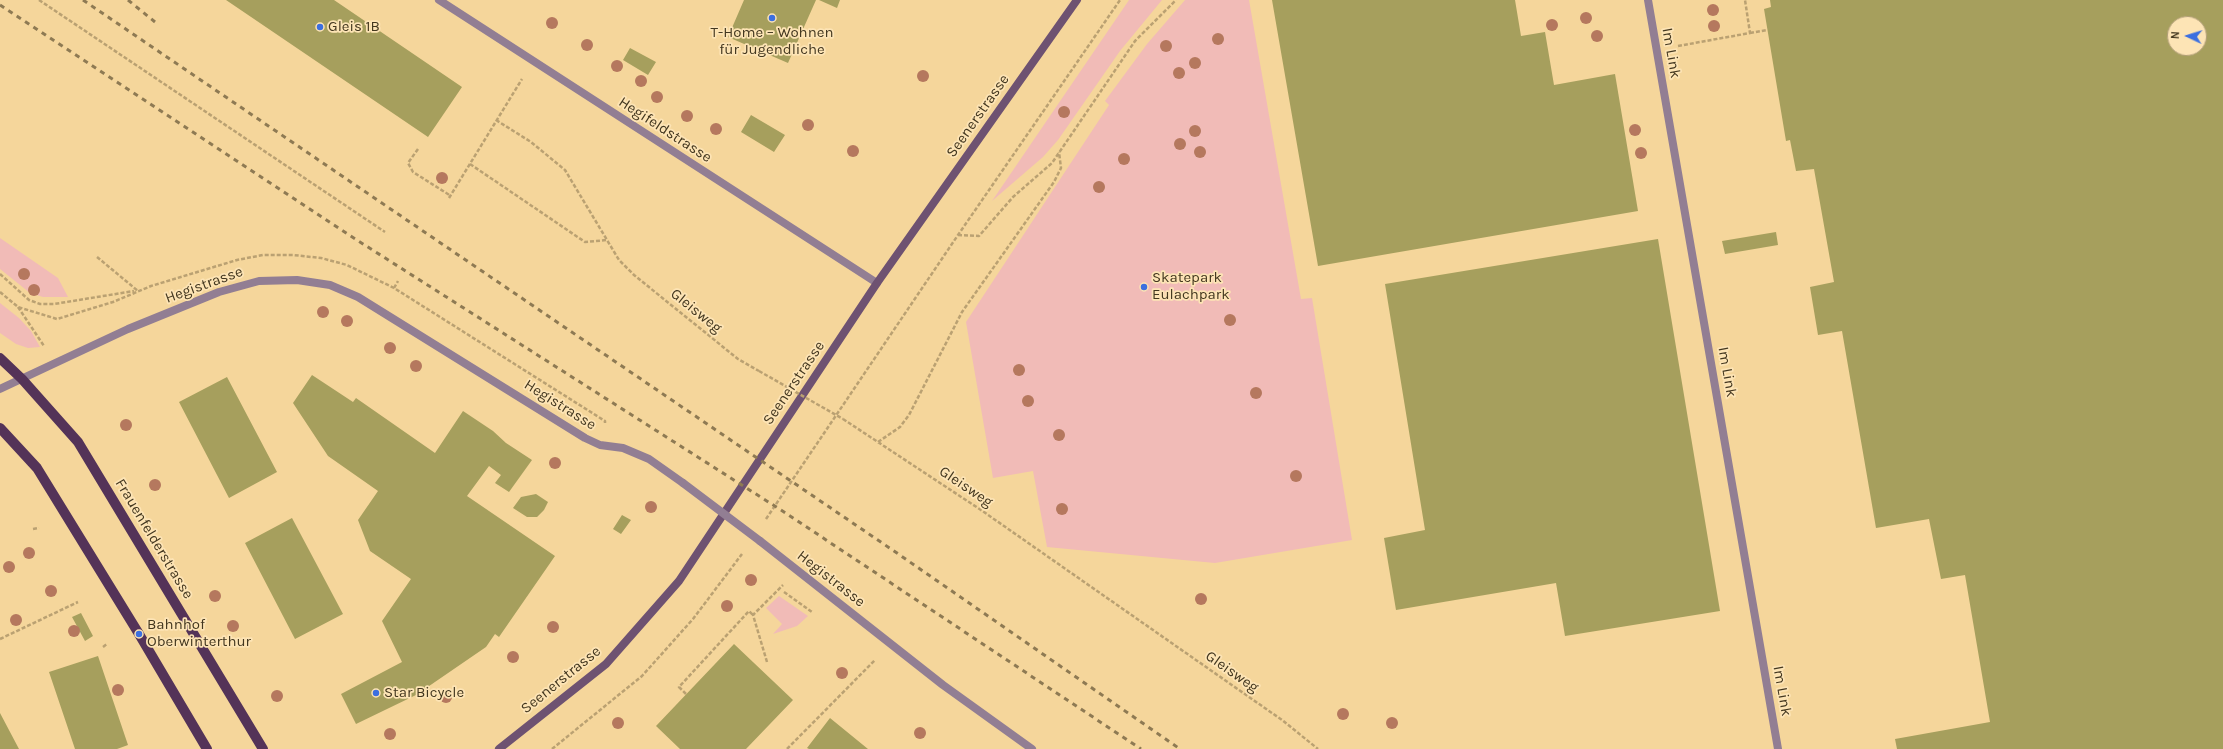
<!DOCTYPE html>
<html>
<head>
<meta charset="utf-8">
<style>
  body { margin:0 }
  #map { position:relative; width:2223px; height:749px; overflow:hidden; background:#f5d69b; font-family:Karla,sans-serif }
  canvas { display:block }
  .north { position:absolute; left:2167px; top:16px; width:40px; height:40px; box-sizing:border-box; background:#fde4b5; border:1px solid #b39f79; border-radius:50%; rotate:274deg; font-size:11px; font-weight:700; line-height:16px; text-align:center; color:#43371f }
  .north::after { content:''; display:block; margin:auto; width:14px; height:18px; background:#3c6fdf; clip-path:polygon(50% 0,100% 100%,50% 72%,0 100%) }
</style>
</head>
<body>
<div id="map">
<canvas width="2223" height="749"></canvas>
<div class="north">N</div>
</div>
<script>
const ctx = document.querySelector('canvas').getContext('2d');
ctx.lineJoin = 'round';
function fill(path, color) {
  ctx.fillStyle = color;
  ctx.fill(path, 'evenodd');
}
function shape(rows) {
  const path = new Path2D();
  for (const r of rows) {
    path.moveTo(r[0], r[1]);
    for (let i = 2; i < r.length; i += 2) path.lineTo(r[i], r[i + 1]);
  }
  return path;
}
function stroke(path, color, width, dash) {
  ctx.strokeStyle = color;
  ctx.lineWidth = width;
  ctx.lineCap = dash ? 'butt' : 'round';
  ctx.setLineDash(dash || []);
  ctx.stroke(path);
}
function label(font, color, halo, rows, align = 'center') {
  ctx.font = font + ' Karla,sans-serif';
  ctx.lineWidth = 3.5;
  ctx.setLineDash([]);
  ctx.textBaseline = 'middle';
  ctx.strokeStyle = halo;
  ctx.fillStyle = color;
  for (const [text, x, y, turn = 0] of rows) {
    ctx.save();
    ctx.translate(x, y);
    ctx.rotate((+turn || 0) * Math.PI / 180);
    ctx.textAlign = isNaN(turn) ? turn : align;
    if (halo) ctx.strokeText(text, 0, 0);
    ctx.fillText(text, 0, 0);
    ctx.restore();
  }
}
fill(shape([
  [1129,0,1162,0,1120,51,1058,140,1043,157,992,201],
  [1185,0,1249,0,1301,299,1312,298,1352,540,1215,563,1047,547,1033,471,993,478,966,322,1109,105,1105,101,1147,44],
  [0,238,58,278,68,297,43,297,30,293,0,269],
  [0,303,19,318,31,331,40,347,28,348,16,344,0,333],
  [779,596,808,616,797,626,773,634,782,624,766,608]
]), '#f1bbb7');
fill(shape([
  [226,0,334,0,462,87,428,137],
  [744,0,816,0,788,63,728,37],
  [819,0,840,0,837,8],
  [1272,0,1515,0,1521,36,1545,32,1554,85,1615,74,1638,211,1318,266],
  [1770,0,2223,0,2223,749,1897,749,1895,739,1990,722,1965,575,1941,579,1929,519,1876,528,1842,331,1818,335,1810,287,1834,282,1814,169,1796,171,1790,140,1786,141,1764,9,1771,7],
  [2175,24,2199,24,2199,48,2175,48],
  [630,48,656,62,648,75,623,60],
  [751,115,785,135,774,152,741,132],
  [1776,232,1778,245,1725,254,1722,241],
  [1658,239,1720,611,1565,636,1556,583,1396,610,1384,538,1425,530,1385,284],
  [312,375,353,402,356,398,435,453,463,411,493,431,506,443,532,460,509,492,495,483,501,475,489,466,467,496,555,556,499,637,495,634,486,647,416,695,356,724,341,694,402,662,382,621,411,579,370,551,358,520,378,491,328,456,293,403],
  [227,377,277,472,229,498,179,402],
  [536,494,548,502,544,510,537,517,527,517,513,508,521,497],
  [622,515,631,520,621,534,613,529],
  [292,518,343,614,295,639,245,543],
  [81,613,93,636,85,641,72,617],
  [734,644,793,700,746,749,680,749,656,726],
  [98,656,128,745,117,749,75,749,49,672],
  [0,713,19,749,0,749],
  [830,718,868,749,809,749,807,748]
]), '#a69f5d');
stroke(shape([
  [39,0,385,232],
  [1750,33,1767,30],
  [1678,46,1750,33,1745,0],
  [496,120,531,142,565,170,619,260,634,275,738,359,759,371],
  [418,149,408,163,413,172,451,196],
  [470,164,585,242,607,240],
  [449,198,522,79],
  [958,235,979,236,1013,197,1052,163,1135,41,1176,0],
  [97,257,138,291],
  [0,274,29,300,40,304,54,304,134,291],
  [394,288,398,281],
  [0,292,18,307,57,319,113,302,151,286,237,260,263,255,293,255,321,258,347,265,394,288,605,421,605,423],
  [18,307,44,346],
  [843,419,981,510,1282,720,1318,749],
  [878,442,900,427,909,415,962,312,1054,182,1061,168,1059,152],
  [766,519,958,235,1120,0],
  [33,529,39,528],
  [784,592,812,612],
  [0,639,78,602],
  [103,647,107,644],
  [767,662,753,615,783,585],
  [686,694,679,687,749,611,753,615],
  [552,749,642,676,693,619,742,554],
  [787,749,875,660]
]), '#baa172', 2.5, [4, 2]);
stroke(shape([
  [439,0,877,283],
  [1648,0,1778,749],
  [0,389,128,329,219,292,259,281,297,280,330,285,358,297,585,438,600,445,623,448,649,459,683,483],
  [760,541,943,685,1032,749]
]), '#927e93', 8);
stroke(shape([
  [499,749,606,664,679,581,877,283,1077,0]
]), '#6e5271', 8);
stroke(shape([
  [0,358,22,379,78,442,263,749],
  [0,428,37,468,139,634,207,749]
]), '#543358', 10);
stroke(shape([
  [83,0,894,551,1180,749],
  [128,0,155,22],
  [0,5,349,235,781,510,1141,749]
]), '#8e7a53', 3, [5, 5]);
stroke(shape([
  [759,371,843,419]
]), '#baa172', 2.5, [4, 2]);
stroke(shape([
  [683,483,760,541]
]), '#927e93', 8);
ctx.fillStyle = '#b5785e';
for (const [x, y] of [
  [1713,10],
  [1586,18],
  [552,23],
  [1552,25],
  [1714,26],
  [1597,36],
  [1218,39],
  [587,45],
  [1166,46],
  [1195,63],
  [617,66],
  [1179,73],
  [923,76],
  [641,81],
  [657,97],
  [1064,112],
  [687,116],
  [808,125],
  [716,129],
  [1635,130],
  [1195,131],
  [1180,144],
  [853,151],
  [1200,152],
  [1641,153],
  [1124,159],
  [442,178],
  [1099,187],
  [24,274],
  [34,290],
  [323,312],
  [1230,320],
  [347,321],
  [390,348],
  [416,366],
  [1019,370],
  [1256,393],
  [1028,401],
  [126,425],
  [1059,435],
  [555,463],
  [1296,476],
  [155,485],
  [651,507],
  [1062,509],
  [29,553],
  [9,567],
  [751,580],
  [51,591],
  [215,596],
  [1201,599],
  [727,606],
  [16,620],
  [233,626],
  [553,627],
  [74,631],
  [513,657],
  [842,673],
  [118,690],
  [277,696],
  [446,697],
  [1343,714],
  [618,723],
  [1392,723],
  [920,733],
  [390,734]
]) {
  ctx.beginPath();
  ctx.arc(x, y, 6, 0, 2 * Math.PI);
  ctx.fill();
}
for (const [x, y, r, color] of [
  [772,18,4,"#3c6fdf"],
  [320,27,4,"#3c6fdf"],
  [1144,287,4,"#3c6fdf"],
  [139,634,4,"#3c6fdf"],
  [376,693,4,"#3c6fdf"]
]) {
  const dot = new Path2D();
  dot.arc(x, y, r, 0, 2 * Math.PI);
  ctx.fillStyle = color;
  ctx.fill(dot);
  stroke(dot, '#fde4b5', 1.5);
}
label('15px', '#43371f', '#fde4b5', [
  ["Gleis 1B",328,27],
  ["T-Home – Wohnen",772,33,"center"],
  ["für Jugendliche",772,50,"center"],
  ["Skatepark",1152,278],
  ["Eulachpark",1152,295],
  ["Bahnhof",147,625],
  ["Oberwinterthur",147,642],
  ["Star Bicycle",384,693]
], 'left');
label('15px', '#43371f', '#fde4b5', [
  ["Im Link",1671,53,80],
  ["Seenerstrasse",978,116,-55],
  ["Hegifeldstrasse",665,130,33],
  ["Hegistrasse",204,285,-20],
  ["Gleisweg",696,311,39],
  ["Im Link",1727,372,80],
  ["Seenerstrasse",794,383,-56],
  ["Hegistrasse",560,405,32],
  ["Gleisweg",966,487,34],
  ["Frauenfelderstrasse",154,539,59],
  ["Hegistrasse",831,579,38],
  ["Gleisweg",1232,672,35],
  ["Seenerstrasse",561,680,-39],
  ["Im Link",1782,691,80]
]);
</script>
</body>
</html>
